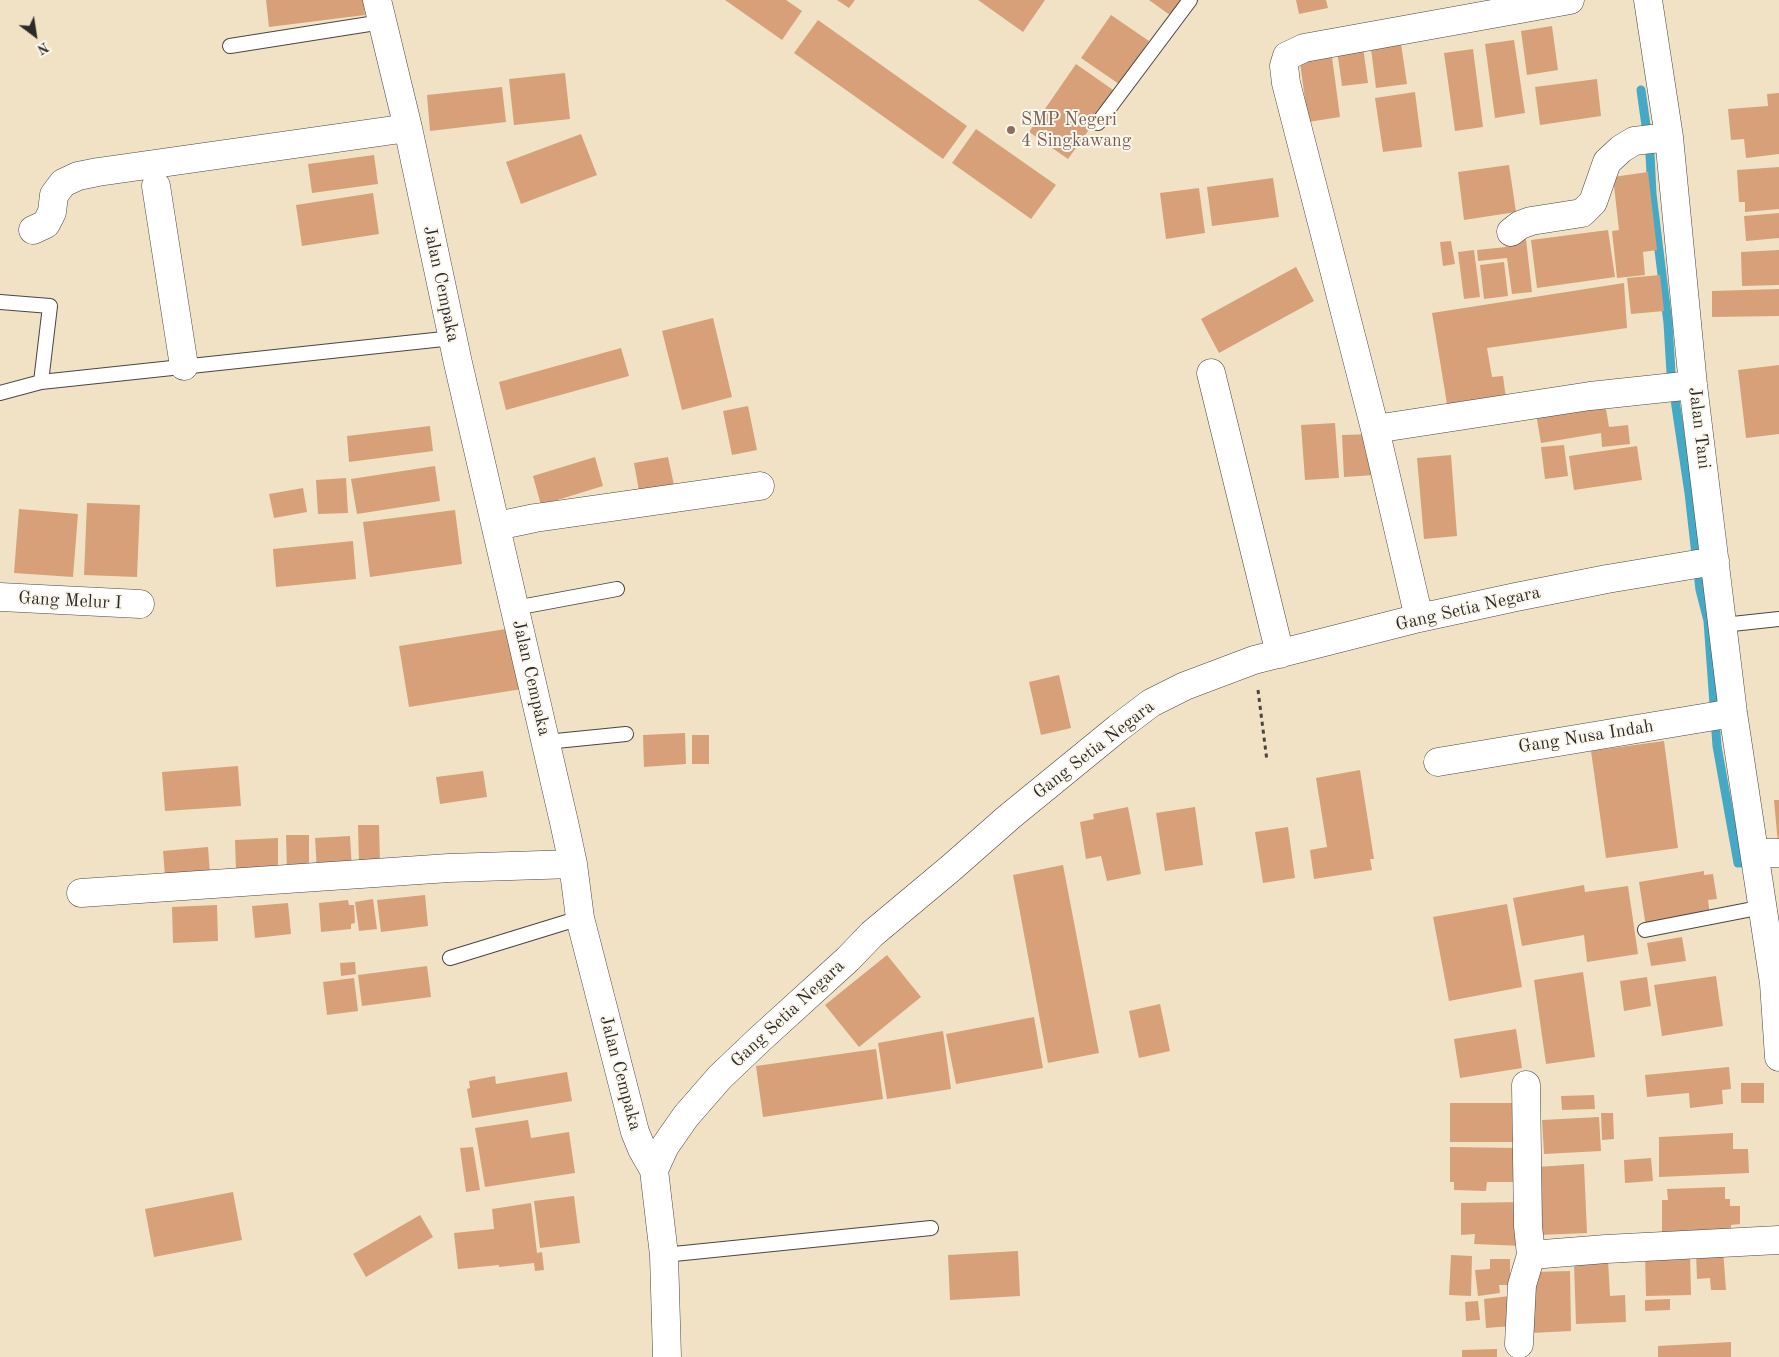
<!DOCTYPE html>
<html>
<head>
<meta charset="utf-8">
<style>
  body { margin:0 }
  #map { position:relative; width:1779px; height:1357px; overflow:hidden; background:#f1e2c5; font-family:"Old Standard TT",serif }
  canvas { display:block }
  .north { position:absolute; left:10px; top:10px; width:50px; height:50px; -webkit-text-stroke:4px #fbf7ec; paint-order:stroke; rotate:149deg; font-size:14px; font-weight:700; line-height:20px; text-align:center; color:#2b2b2b }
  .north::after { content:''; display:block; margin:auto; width:18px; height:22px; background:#2b2b2b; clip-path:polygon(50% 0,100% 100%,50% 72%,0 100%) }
</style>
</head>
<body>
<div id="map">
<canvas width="1779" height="1357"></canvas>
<div class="north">N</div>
</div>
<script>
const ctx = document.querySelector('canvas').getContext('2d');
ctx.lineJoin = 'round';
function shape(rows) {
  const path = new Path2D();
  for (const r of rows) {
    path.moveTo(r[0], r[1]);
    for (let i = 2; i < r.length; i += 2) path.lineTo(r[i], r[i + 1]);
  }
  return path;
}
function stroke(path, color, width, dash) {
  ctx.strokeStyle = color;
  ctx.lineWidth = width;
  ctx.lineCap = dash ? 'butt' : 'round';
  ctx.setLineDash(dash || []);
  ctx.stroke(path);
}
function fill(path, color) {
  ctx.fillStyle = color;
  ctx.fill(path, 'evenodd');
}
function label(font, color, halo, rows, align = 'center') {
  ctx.font = font + ' "Old Standard TT",serif';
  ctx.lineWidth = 4;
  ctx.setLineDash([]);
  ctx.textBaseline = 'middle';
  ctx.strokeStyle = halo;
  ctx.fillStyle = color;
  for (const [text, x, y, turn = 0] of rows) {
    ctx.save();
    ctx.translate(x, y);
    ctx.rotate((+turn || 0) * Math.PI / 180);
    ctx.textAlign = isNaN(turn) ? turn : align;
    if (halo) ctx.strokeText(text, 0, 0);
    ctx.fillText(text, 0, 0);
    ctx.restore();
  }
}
stroke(shape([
  [1641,90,1650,154,1652,194,1668,323,1671,373,1689,493,1700,590,1708,621,1717,746,1738,863,1752,862]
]), '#45a9c5', 9);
fill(shape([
  [266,0,363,0,365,15,269,27],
  [725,0,786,0,802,11,782,40],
  [837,0,855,0,849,8],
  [978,0,1045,0,1023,32],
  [1149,0,1187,0,1174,18],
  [1296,0,1326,0,1328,8,1299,14],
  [1111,15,1149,41,1119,84,1081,58],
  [818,20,967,126,943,159,794,53],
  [1552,26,1558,70,1527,75,1521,31],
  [1400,37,1407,84,1376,88,1370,41],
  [1514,40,1525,113,1495,118,1485,44],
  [1363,47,1368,83,1342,86,1337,50],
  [1473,49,1483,127,1455,131,1444,53],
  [1332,57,1340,117,1308,122,1300,62],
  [1076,64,1116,92,1068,159,1029,132],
  [565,73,570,119,514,125,509,79],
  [1597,79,1601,116,1540,125,1535,87],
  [502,87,506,122,430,131,427,95],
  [1415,92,1422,147,1383,152,1375,98],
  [1779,93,1779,154,1746,158,1744,139,1731,140,1728,109,1768,106,1767,94],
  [976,129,1056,185,1031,219,952,163],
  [581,134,597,175,521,204,506,162],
  [374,155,378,184,312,193,308,164],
  [1509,165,1516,212,1464,220,1458,172],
  [1779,167,1779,209,1745,212,1745,202,1739,202,1737,170],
  [1648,172,1657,250,1643,252,1645,275,1617,278,1612,231,1619,230,1613,177],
  [1273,178,1279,217,1212,226,1207,187],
  [1199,188,1205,233,1166,239,1160,193],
  [373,193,379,234,302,246,296,205],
  [1779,213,1779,238,1746,241,1744,216],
  [1608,230,1615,277,1537,288,1531,240],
  [1526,239,1532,292,1512,294,1507,258,1478,261,1477,250,1506,247,1505,242],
  [1451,241,1455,264,1443,266,1440,242],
  [1474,250,1480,297,1464,299,1458,252],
  [1779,250,1779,285,1742,286,1741,252],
  [1504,262,1508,296,1484,299,1480,265],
  [1296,267,1314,301,1219,353,1201,319],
  [1660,275,1664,311,1631,314,1627,278],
  [1624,283,1627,328,1487,348,1492,377,1503,376,1506,399,1448,410,1432,313],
  [1779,289,1779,316,1712,317,1712,291],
  [713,318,732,397,682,410,662,331],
  [621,348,629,376,506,410,499,382],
  [1779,365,1779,434,1746,438,1738,370],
  [1605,403,1609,427,1628,425,1630,444,1602,447,1601,433,1541,443,1536,414],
  [748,406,757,450,732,455,723,411],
  [1335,423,1339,478,1305,480,1301,425],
  [430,426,433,451,349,462,347,436],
  [1373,434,1375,475,1344,477,1342,435],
  [1564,445,1568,476,1545,479,1541,447],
  [1637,446,1642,480,1574,490,1569,456],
  [1451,455,1457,536,1424,539,1417,458],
  [595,457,603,486,541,505,533,476],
  [668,457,674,485,639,491,634,463],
  [435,466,440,501,357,514,351,479],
  [346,478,348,513,318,514,316,480],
  [303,488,307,512,274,518,269,494],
  [87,503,140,505,137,577,84,575],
  [19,509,78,514,73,577,14,573],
  [455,510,462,564,370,577,363,522],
  [353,541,356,579,276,587,273,549],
  [512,628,522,689,409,707,399,646],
  [1059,675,1071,728,1041,735,1029,682],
  [685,733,686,764,644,767,643,735],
  [692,735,709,735,709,764,692,764],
  [1664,741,1678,848,1606,858,1591,751],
  [238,766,241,806,165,811,162,772],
  [1360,770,1374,859,1370,859,1372,870,1314,879,1310,850,1327,847,1316,778],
  [483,771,487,797,440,804,436,777],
  [1774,800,1779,800,1779,844,1778,844],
  [1128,807,1141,874,1107,881,1101,856,1086,859,1080,822,1094,819,1093,814],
  [1195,807,1203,865,1165,871,1156,813],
  [358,825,379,825,380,862,359,862],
  [1288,827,1295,878,1263,883,1255,832],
  [286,835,309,835,309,872,287,872],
  [350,836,352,869,317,871,315,838],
  [278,838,278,869,236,871,235,840],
  [208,847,210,873,165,876,163,851],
  [1063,865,1099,1053,1048,1063,1013,875],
  [1704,871,1704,875,1713,874,1717,899,1708,900,1710,916,1646,927,1639,882],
  [1584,885,1585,892,1628,886,1638,954,1587,962,1584,935,1522,946,1513,898],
  [425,895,428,926,381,932,377,900],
  [373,899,377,929,359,931,355,902],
  [348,900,349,905,354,905,355,923,351,924,351,929,321,932,319,903],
  [288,903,291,934,255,938,252,906],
  [1507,904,1522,987,1449,1001,1433,917],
  [217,905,218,941,173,943,172,907],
  [1682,937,1686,961,1651,966,1647,943],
  [887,955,921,997,859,1047,825,1005],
  [355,962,356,974,341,976,340,963],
  [427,966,431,997,362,1006,358,975],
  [1583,972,1595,1057,1546,1064,1534,980],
  [1716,976,1723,1026,1662,1036,1654,985],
  [1647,977,1651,1006,1624,1011,1620,981],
  [354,978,358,1011,327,1015,323,982],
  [1160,1004,1170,1051,1139,1058,1129,1011],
  [1034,1017,1043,1068,956,1084,946,1034],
  [1516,1029,1522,1068,1460,1078,1454,1039],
  [943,1031,951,1089,887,1099,878,1043],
  [876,1049,883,1099,763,1117,756,1066],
  [1729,1067,1731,1089,1722,1090,1723,1104,1690,1108,1689,1093,1647,1097,1645,1075],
  [567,1072,572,1101,472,1118,467,1089,470,1088,469,1081,495,1076,496,1084],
  [1741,1083,1764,1083,1764,1103,1741,1103],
  [1594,1095,1595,1109,1562,1110,1561,1096],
  [1450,1103,1516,1103,1516,1142,1450,1142],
  [1601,1113,1613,1113,1614,1139,1602,1140],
  [1599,1117,1601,1151,1544,1154,1542,1120],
  [528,1120,531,1138,569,1132,575,1173,485,1187,475,1128],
  [1733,1133,1733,1149,1748,1149,1749,1173,1659,1177,1659,1137],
  [473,1147,480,1190,466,1192,460,1148],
  [1450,1147,1518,1148,1517,1182,1487,1182,1486,1191,1454,1190,1454,1182,1450,1182],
  [1651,1158,1653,1181,1625,1183,1624,1160],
  [1584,1164,1587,1233,1539,1235,1536,1167],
  [1725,1187,1725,1199,1730,1199,1730,1206,1740,1206,1740,1224,1731,1225,1731,1239,1662,1240,1662,1200,1668,1200,1667,1189],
  [233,1192,242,1240,154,1257,145,1209],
  [574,1196,580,1243,540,1248,534,1201],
  [1519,1202,1523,1246,1474,1244,1475,1234,1461,1235,1461,1203],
  [531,1203,537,1253,542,1252,544,1270,535,1271,534,1263,499,1267,499,1265,458,1269,454,1233,494,1229,492,1209],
  [420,1215,433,1237,366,1277,353,1254],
  [1723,1249,1726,1290,1711,1290,1710,1278,1697,1279,1696,1251],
  [1018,1251,1020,1296,950,1300,948,1255],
  [1690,1253,1691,1295,1646,1296,1645,1254],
  [1451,1255,1472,1256,1471,1296,1449,1295],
  [1490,1259,1510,1259,1510,1285,1499,1285,1500,1293,1478,1296,1475,1270,1490,1269],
  [1608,1260,1610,1296,1625,1295,1626,1322,1576,1324,1574,1263],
  [1570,1271,1571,1331,1531,1333,1531,1272],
  [1510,1296,1512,1326,1486,1328,1484,1299],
  [1670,1299,1670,1310,1645,1311,1645,1300],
  [1478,1301,1480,1320,1466,1321,1465,1302],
  [1731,1342,1731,1357,1658,1357,1658,1346],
  [1497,1349,1497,1357,1462,1357,1462,1350]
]), '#d7a079');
const lane = shape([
  [230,46,382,22],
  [1098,123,1190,0],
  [0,302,50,306,41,382],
  [0,393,41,382,453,338],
  [515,608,617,589],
  [1723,625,1779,619],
  [546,742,626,734],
  [1645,930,1763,907],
  [450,958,580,918],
  [664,1255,931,1228]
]);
const street = shape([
  [377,0,408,128,458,363,564,822,573,864,580,918,635,1132,642,1149,654,1170,664,1255,667,1357],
  [1648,0,1669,137,1693,385,1733,713,1774,983,1779,1057],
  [156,186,184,366],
  [33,230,46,224,52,212,54,195,63,183,78,176,98,172,408,128],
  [1511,232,1520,225,1531,221,1582,213,1593,202,1607,162,1621,149,1634,141,1669,137],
  [1211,373,1280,654],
  [1375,429,1590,396,1693,385],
  [497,526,535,518,760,486],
  [0,597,140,604],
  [1419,618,1375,429,1286,83,1284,66,1287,56,1304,48,1570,0],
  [1438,762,1733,713],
  [1755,856,1766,853,1779,853],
  [81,893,449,868,573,864],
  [1526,1085,1528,1226,1531,1255],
  [654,1170,665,1146,686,1116,720,1077,760,1039,848,959,872,934,951,868,1009,817,1118,728,1151,703,1185,686,1254,660,1419,618,1516,597,1607,579,1715,561],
  [1519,1344,1522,1285,1531,1255,1606,1249,1779,1240]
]);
stroke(lane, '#494642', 16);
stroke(street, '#494642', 29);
stroke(shape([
  [1258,690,1267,761]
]), '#494642', 3, [4, 4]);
stroke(lane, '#fff', 14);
stroke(street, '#fff', 28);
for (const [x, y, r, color] of [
  [1011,130,5,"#8d6e63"]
]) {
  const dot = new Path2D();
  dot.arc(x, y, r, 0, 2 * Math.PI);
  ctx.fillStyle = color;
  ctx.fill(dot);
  stroke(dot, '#fbf7ec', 2);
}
label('18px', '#785e54', '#fbf7ec', [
  ["SMP Negeri",1021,120],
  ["4 Singkawang",1021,141]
], 'left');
label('18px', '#2b2b2b', '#fbf7ec', [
  ["Jalan Cempaka",441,284,78],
  ["Jalan Tani",1699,428,83],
  ["Gang Melur I",70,601,3],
  ["Gang Setia Negara",1468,609,-13],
  ["Jalan Cempaka",531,678,77],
  ["Gang Nusa Indah",1586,737,-9],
  ["Gang Setia Negara",1094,750,-38],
  ["Gang Setia Negara",788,1014,-43],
  ["Jalan Cempaka",620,1073,75]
]);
</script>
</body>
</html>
